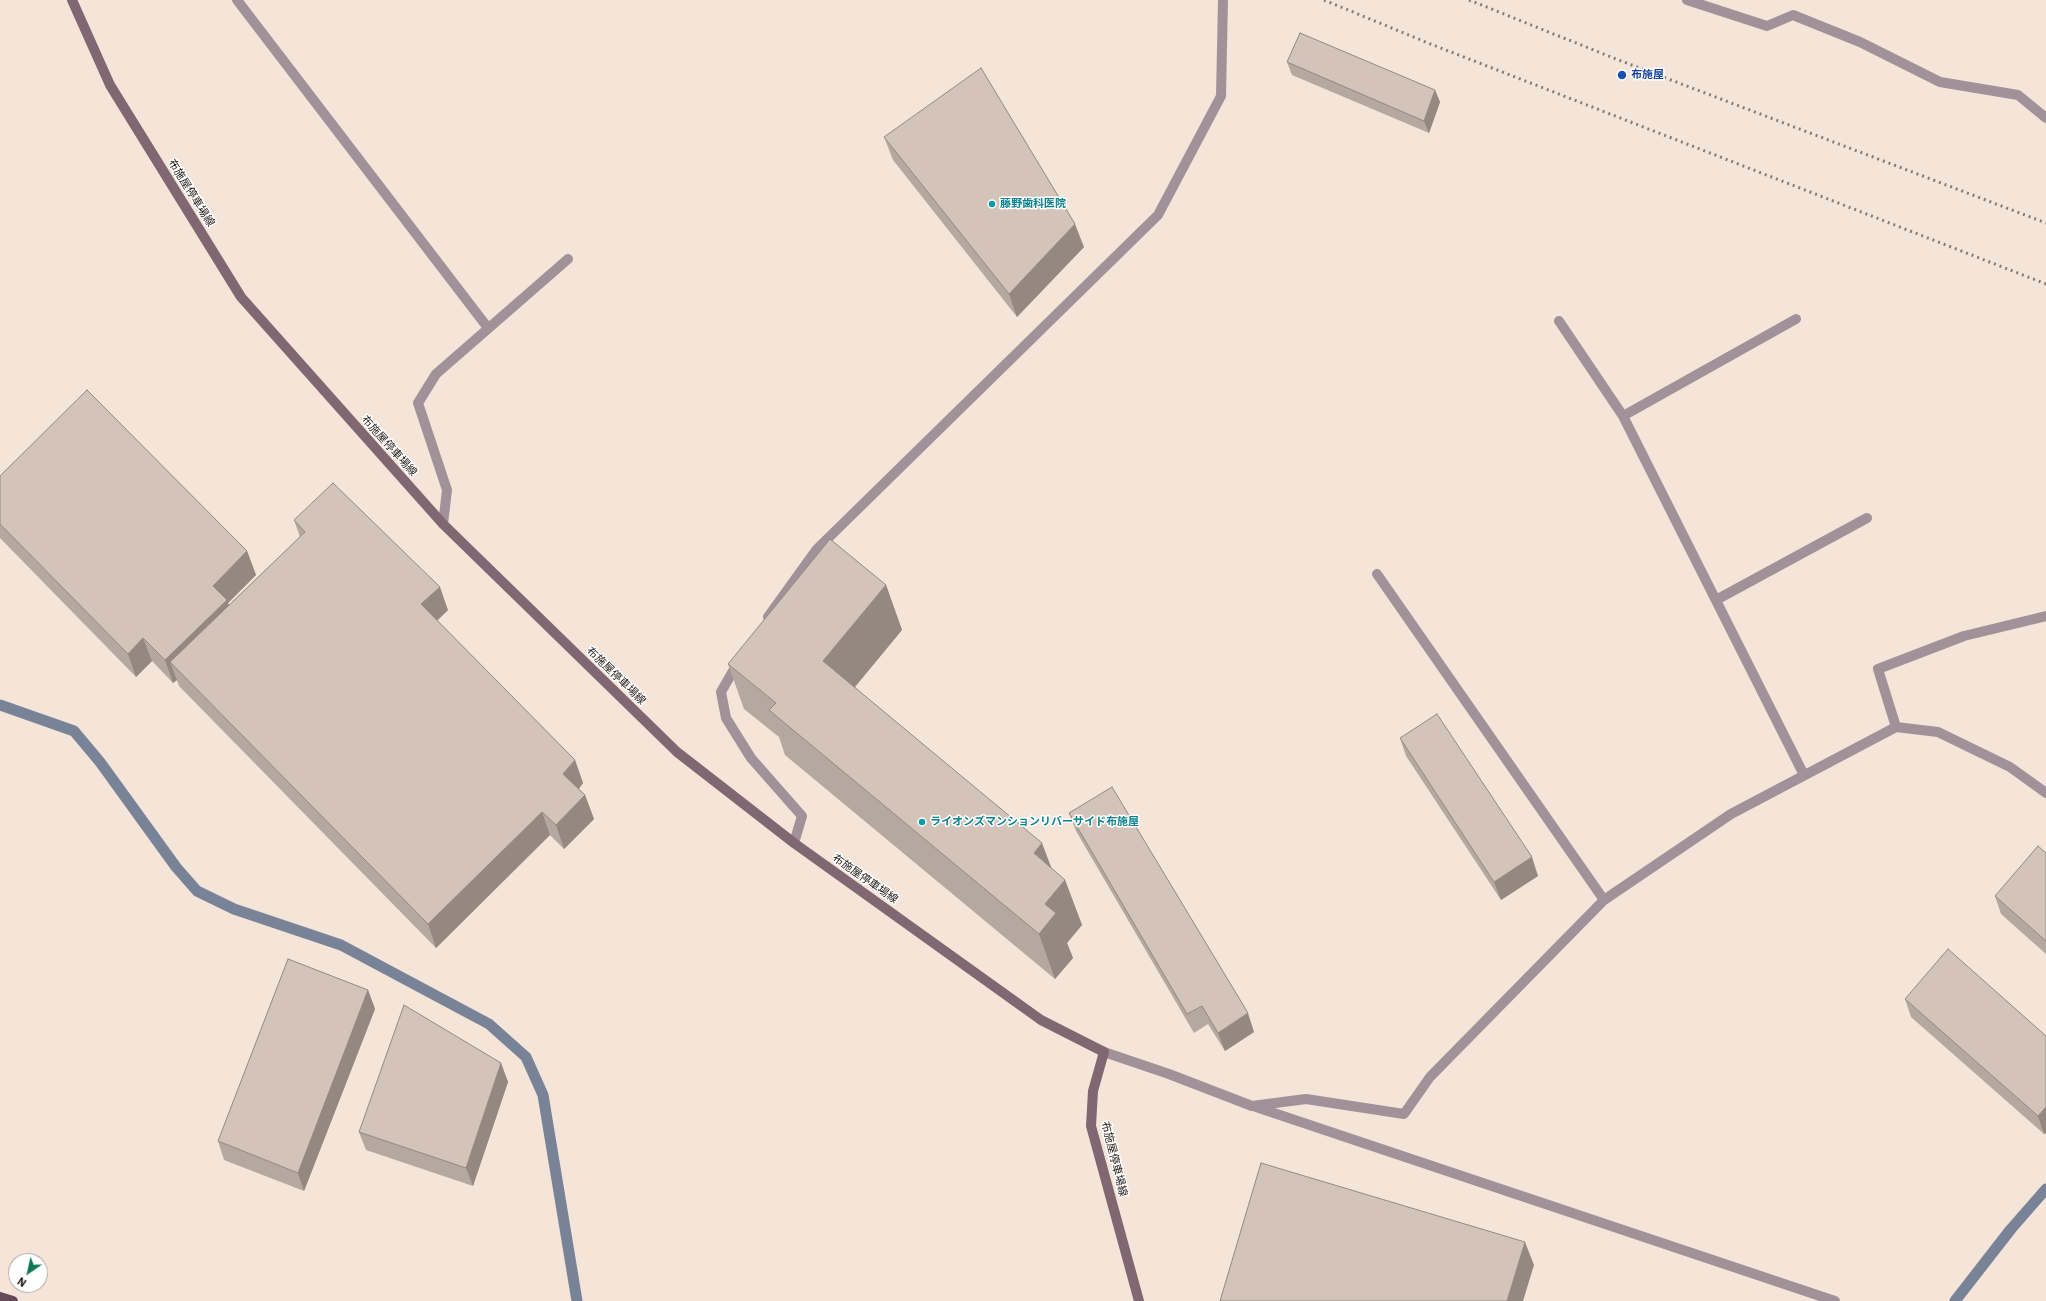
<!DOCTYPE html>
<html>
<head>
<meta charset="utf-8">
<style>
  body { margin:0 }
  #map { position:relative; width:2046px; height:1301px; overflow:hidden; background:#f5e5d9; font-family:"IBM Plex Sans",sans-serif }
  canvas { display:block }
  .north { position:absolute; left:8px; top:1253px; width:40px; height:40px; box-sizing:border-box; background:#fff; border:1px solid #a7a4a3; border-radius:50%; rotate:214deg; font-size:11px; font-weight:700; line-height:16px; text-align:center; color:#221c18 }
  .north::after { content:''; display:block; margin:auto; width:14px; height:18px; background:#0d7751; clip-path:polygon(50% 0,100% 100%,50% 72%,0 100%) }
</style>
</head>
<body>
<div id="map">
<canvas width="2046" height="1301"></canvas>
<div class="north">N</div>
</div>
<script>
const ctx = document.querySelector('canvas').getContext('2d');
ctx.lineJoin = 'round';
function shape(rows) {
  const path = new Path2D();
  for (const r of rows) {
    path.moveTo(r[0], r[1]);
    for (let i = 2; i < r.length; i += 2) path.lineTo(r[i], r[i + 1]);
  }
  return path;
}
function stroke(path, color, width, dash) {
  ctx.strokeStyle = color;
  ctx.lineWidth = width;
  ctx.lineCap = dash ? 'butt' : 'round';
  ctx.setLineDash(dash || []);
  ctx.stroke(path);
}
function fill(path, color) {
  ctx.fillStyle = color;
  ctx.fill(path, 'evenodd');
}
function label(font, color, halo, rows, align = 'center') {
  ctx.font = font + ' "IBM Plex Sans","Noto Sans JP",sans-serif';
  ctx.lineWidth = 3;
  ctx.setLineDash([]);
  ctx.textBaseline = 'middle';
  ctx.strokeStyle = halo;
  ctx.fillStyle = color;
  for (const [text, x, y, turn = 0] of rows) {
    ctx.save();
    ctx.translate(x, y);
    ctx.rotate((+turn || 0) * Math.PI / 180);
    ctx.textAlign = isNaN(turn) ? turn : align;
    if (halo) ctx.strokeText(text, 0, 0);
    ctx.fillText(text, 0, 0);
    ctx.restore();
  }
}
stroke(shape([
  [0,705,74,731,100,762,176,867,197,891,234,909,341,945,489,1024,526,1057,543,1095,577,1301],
  [1955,1301,2011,1229,2046,1189]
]), '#798398', 11);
stroke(shape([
  [237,0,488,328],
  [1687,0,1767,26,1793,15,1860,42,1940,82,2018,95,2046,118],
  [1559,321,1623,416,1804,775],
  [1623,416,1796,319],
  [443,524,447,490,418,403,436,374,568,259],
  [1377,574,1604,900],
  [1716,600,1867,518],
  [768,617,817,549,1158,215,1221,96,1223,0],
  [737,664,721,692,726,718,751,758,802,816,794,843],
  [1896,727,1878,669,1964,636,2046,616],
  [1252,1106,1306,1099,1404,1114,1430,1077,1604,900,1731,814,1896,727,1938,732,2010,767,2046,793],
  [1256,1107,1835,1301]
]), '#a29198', 10);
stroke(shape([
  [1104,1052,1169,1074,1252,1106]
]), '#a29198', 10);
stroke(shape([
  [72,0,110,85,241,297,443,524,677,752,794,843,1041,1020,1104,1052,1093,1091,1091,1126,1139,1301]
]), '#806771', 10);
stroke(shape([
  [0,1297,13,1301]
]), '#674a57', 10);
stroke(shape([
  [1324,0,1428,43,2046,284],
  [1469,0,1616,59,2046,223]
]), '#877c74', 3, [2, 4]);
fill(shape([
  [1287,62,1435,90,1440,102,1429,133,1292,75],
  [884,137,1084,247,1017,317,893,160],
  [0,476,247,551,256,575,228,603,229,605,300,537,294,520,448,610,437,621,575,760,583,783,579,789,585,795,594,819,564,849,550,835,436,948,179,686,177,680,173,683,152,661,136,677,0,538],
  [886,585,902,630,855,687,1052,869,1065,880,1082,925,1067,943,1073,958,1055,979,785,755,779,737,744,709,728,664],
  [1400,738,1538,876,1501,900,1406,756],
  [1069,813,1254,1032,1225,1051,1208,1024,1194,1033,1076,831],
  [2046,853,2046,954,2001,914,1995,896],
  [368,990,375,1009,304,1191,224,1160,218,1141],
  [1905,999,2046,1036,2046,1133,2044,1134,1911,1017],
  [501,1063,508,1082,473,1186,366,1150,359,1132]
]), '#b5a89e');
fill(shape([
  [1435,90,1440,102,1429,133,1424,121],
  [1075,224,1084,247,1017,317,1009,294],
  [247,551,256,575,228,603,236,624,170,662,177,680,173,683,165,660,213,586],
  [886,585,902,630,839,706,823,661],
  [440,587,448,610,429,628,421,604],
  [143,638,152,661,136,677,128,654],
  [575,760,583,783,572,797,563,774],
  [585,795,594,819,564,849,556,825],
  [542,812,550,835,436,948,428,924],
  [1042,843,1059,888,1065,880,1082,925,1067,943,1073,958,1055,979,1039,934,1045,904,1034,853],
  [1532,857,1538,876,1501,900,1494,882],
  [368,990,375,1009,304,1191,298,1173],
  [1248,1013,1254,1032,1225,1051,1218,1033],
  [501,1063,508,1082,473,1186,466,1168],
  [2046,1107,2046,1133,2044,1134,2038,1116],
  [1525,1242,1534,1265,1523,1301,1507,1301]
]), '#948881');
const building = shape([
  [1300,33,1435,90,1424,121,1287,62,1300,33],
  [981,68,1075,224,1009,294,884,137,981,68],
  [87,390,247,551,213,586,227,600,165,660,143,638,128,654,0,524,0,476,87,390],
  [333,483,440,587,421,604,575,760,563,774,585,795,556,825,542,812,428,924,170,662,305,532,294,520,333,483],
  [830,539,886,585,823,661,1042,843,1034,853,1065,880,1045,904,1056,913,1039,934,769,710,776,703,728,664,830,539],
  [1437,714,1532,857,1494,882,1400,738,1437,714],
  [1112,787,1248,1013,1218,1033,1202,1006,1187,1014,1069,813,1112,787],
  [2038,846,2046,853,2046,941,1995,896,2038,846],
  [1948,949,2046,1036,2046,1107,2038,1116,1905,999,1948,949],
  [288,959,368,990,298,1173,218,1141,288,959],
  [404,1005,501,1063,466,1168,359,1132,404,1005],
  [1261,1163,1525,1242,1507,1301,1220,1301,1261,1163]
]);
fill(building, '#d3c3b8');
stroke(building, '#948881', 1);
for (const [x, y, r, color] of [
  [1622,75,5,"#1a4fb4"],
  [992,204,4,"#0f9aa8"],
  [922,822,4,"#0f9aa8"]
]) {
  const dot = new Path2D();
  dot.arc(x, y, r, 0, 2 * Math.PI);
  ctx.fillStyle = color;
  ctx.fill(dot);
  stroke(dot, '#fff', 1.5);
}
label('bold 11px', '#164399', '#fff', [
  ["布施屋",1631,75]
], 'left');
label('11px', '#221c18', '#fff', [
  ["布施屋停車場線",191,193,58],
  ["布施屋停車場線",389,446,48],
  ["布施屋停車場線",616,676,44],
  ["布施屋停車場線",865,879,35],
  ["布施屋停車場線",1114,1159,76]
]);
label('bold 11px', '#0d838f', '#fff', [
  ["藤野歯科医院",1000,204],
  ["ライオンズマンションリバーサイド布施屋",930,822]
], 'left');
</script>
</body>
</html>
